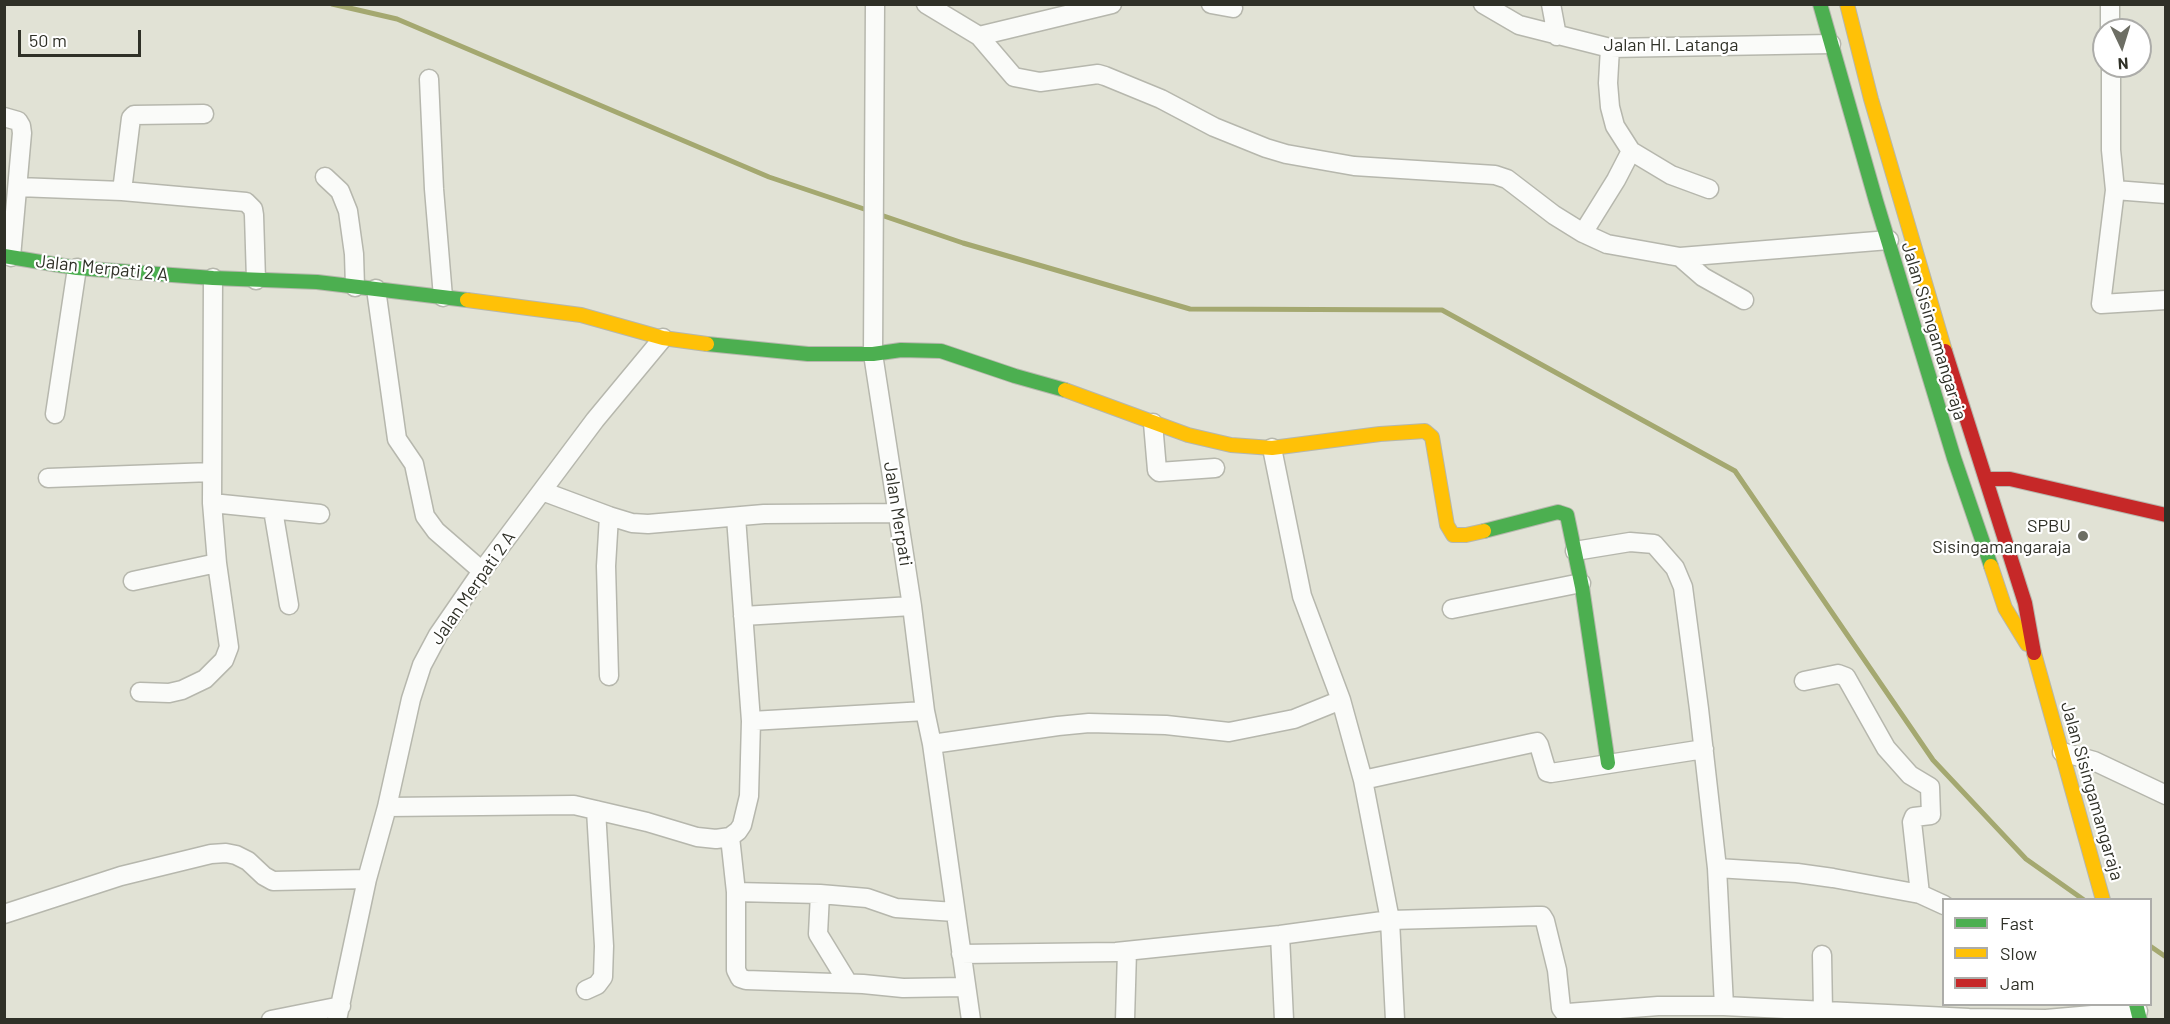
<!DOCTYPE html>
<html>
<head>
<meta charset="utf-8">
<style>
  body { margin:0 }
  #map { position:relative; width:2170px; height:1024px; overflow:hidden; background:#e1e2d5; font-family:Barlow,sans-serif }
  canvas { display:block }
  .frame { position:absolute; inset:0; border:6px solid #2f3027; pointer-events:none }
  .legend { position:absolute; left:1942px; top:898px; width:210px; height:108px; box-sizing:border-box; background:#fff; border:2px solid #acaca9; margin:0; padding:8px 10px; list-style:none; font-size:18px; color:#2f3027 }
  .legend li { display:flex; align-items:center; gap:12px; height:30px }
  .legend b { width:30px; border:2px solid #acaca9 }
  .north { position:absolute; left:2092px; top:18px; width:60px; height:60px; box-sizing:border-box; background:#fff; border:2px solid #acaca9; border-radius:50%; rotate:176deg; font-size:16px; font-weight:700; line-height:24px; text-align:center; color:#2f3027 }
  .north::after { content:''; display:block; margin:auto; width:21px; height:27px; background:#6d6e64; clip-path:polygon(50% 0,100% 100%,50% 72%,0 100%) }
  .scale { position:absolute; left:18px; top:30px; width:123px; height:27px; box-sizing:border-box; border:3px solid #2f3027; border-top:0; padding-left:8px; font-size:18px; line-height:21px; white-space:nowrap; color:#2f3027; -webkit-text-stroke:4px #fff; paint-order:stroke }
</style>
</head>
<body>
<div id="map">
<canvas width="2170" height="1024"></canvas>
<div class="frame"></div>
<ul class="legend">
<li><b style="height:8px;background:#4caf50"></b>Fast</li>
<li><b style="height:8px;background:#ffc107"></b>Slow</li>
<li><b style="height:8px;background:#c62828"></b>Jam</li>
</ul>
<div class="north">N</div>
<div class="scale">50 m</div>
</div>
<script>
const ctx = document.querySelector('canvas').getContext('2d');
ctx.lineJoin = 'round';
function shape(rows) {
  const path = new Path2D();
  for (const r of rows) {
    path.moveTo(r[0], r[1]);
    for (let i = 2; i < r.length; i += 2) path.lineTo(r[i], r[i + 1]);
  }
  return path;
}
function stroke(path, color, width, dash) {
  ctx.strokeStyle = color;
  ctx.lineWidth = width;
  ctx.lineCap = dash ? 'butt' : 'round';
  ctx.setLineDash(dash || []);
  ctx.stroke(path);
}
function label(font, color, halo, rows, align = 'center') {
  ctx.font = font + ' Barlow,sans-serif';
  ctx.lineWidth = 4.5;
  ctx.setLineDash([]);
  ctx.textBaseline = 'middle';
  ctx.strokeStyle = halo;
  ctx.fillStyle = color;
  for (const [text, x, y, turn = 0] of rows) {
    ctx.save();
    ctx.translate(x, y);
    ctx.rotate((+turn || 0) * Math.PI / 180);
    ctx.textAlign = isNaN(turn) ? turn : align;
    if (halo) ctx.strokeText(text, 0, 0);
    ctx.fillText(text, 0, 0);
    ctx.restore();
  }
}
stroke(shape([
  [332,4,397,19,769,177,870,211],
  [878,214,963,243,1190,309,1442,310,1735,471,1933,760,2026,859,2084,900],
  [2150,946,2166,957]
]), '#a4a870', 5);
const street = shape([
  [875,4,873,354,912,606,925,711,932,744,971,1020],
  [926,4,979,36,1014,77,1040,82,1098,74,1105,76,1161,99,1214,127,1266,148,1286,154,1354,166,1495,175,1507,179,1554,215,1583,233,1607,244,1680,257,1889,240],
  [1211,4,1233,8],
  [1483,4,1519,25,1610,48,1831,44],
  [1551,4,1557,36],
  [2110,4,2110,30],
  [979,36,1112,4],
  [2111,66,2111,150,2115,190,2101,304,2166,300],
  [429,79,434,189,443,297],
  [4,117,18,121,21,126,22,133,11,257],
  [1631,151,1671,175,1709,189],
  [325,177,340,191,348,211,354,254,355,287],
  [18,187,122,191,246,202,253,209,254,215,256,280],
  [2115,190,2166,194],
  [122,191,131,118,134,115,204,114],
  [1583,233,1616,180,1631,151,1615,126,1610,107,1608,83,1610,48],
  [1680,257,1703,277,1744,300],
  [213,278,212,503,320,514],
  [376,289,397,439,414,464,425,516,436,531,482,571],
  [55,414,77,268],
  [1153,423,1157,470,1159,472,1215,468],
  [1272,448,1302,596,1341,700],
  [48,478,212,472],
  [542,491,609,516,632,523,648,524,764,514,898,513],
  [273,510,289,605],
  [1575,551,1630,542,1654,544,1675,568,1683,587,1699,709,1717,868,1724,1006],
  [133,581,217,563],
  [1452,609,1581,583],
  [743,616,912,606],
  [609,676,606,566,609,516],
  [1804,681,1838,674,1846,677,1886,748,1910,775,1930,787,1931,815,1914,817,1912,822,1920,894],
  [140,692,169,693,182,690,205,679,224,660,229,647,217,563,212,503],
  [751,721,925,711],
  [932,744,1058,726,1089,723,1166,725,1229,732,1294,719,1341,700,1363,780,1390,920,1395,1020],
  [2062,752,2094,761,2166,795],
  [1363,780,1532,743,1537,742,1539,745,1547,772,1551,773,1704,749],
  [387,807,574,805,647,822,697,837,716,839,730,837,738,831,742,825,749,796,751,721,736,517],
  [730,837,736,892,736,970,740,978,746,980,863,984,903,988,965,987],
  [1717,868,1797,873,1833,878,1920,894,1944,905],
  [736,892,820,894,867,898,896,908,955,912],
  [820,894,818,934,848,983],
  [4,914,121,876,211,854,226,853,236,855,248,861,264,876,273,881,367,879],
  [1280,935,1284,1020],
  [961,954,1116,952,1280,935,1390,920,1537,916,1542,916,1545,921,1557,970,1561,1008,1564,1012,1568,1013,1658,1006,1724,1006,1969,1018,2046,1019,2138,1011],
  [1822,955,1823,1011],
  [586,990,597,985,603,977,604,946,596,810],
  [271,1020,341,1006],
  [337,1020,367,879,387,807,411,699,422,665,438,635,482,571,595,420,663,338],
  [1125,1020,1127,951]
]);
const fast = shape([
  [1820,4,1876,201,1954,458,1991,566],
  [4,256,77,268,213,278,317,282,467,300],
  [707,344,808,354,873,354,901,350,941,351,1015,376,1065,390],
  [1484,531,1558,512,1567,515,1582,587,1608,763],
  [2136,1004,2140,1020]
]);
const slow = shape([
  [1847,4,1871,99,1945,351],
  [467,300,581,315,663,338,707,344],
  [1065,390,1188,435,1231,445,1272,448,1380,434,1425,431,1432,437,1447,525,1453,535,1466,535,1484,531],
  [1991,566,2005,608,2027,644],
  [2034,653,2103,900]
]);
const jam = shape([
  [1945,351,2025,603,2034,653],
  [1986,479,2010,479,2166,515]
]);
stroke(street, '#b6b7ad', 21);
stroke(fast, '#b6b7ad', 16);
stroke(slow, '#b6b7ad', 16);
stroke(jam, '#b6b7ad', 16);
stroke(street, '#fafbf9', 18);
stroke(fast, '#4caf50', 14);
stroke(slow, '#ffc107', 14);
stroke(jam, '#c62828', 14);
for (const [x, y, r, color] of [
  [2083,536,6,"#6d6e64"]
]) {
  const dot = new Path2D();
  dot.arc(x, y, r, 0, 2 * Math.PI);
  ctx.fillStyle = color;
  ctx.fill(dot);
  stroke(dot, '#fff', 2);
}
label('18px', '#2f3027', '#fff', [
  ["Jalan HI. Latanga",1671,45],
  ["Jalan Merpati 2 A",102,268,6],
  ["Jalan Sisingamangaraja",1934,331,73],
  ["Jalan Merpati",898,514,81],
  ["Jalan Merpati 2 A",473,588,-55],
  ["Jalan Sisingamangaraja",2092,791,74]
]);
label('18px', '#2f3027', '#fff', [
  ["SPBU",2071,526],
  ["Sisingamangaraja",2071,547]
], 'right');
</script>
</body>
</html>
